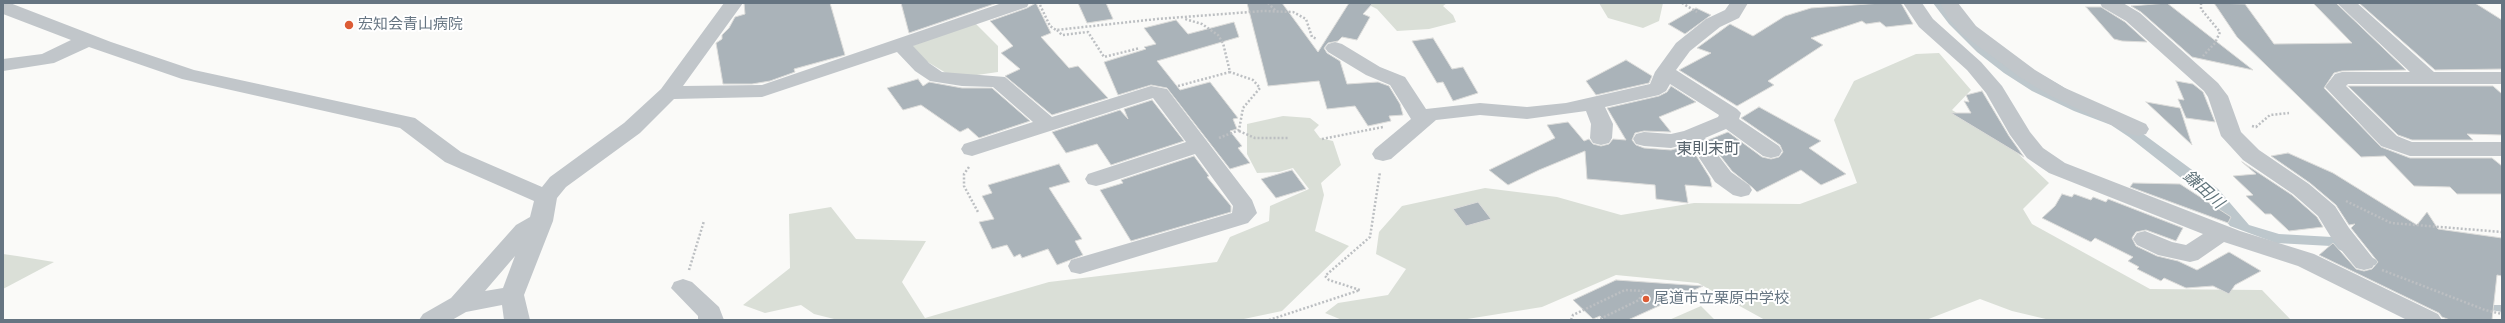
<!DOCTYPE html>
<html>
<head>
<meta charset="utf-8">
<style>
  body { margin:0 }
  #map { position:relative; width:2505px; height:323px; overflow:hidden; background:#fafaf8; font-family:"Space Grotesk",sans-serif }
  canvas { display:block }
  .frame { position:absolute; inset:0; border:4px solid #667582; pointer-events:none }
</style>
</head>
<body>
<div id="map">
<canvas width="2505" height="323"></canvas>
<div class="frame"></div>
</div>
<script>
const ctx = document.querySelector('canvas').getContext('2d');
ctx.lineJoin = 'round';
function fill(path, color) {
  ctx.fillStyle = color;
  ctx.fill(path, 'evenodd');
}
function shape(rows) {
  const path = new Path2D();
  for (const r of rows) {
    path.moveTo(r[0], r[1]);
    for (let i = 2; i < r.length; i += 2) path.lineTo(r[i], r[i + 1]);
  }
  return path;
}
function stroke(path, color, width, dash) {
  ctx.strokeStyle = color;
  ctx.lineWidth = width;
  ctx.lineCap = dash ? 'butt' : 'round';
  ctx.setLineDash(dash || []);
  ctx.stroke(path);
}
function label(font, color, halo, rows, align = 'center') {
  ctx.font = font + ' "Space Grotesk","Noto Sans JP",sans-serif';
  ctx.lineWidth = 4;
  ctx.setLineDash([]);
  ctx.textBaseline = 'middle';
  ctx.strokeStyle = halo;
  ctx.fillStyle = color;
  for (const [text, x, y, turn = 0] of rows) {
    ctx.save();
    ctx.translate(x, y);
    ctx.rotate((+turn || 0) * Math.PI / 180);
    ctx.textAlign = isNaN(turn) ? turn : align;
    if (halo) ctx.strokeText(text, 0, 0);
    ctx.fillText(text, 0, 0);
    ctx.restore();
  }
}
fill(shape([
  [1365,3,1447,3,1443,6,1453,15,1456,22,1429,29,1397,31,1377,9],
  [1599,3,1663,3,1659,21,1643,28,1608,18],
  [974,22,998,46,998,72,970,76,946,73,926,61,912,46],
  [1939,53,1971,90,1952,110,2010,146,2049,183,2023,209,2032,224,2150,289,2262,290,2291,320,2050,320,2012,311,1980,299,1926,320,1765,320,1698,283,1616,275,1542,307,1461,320,1342,320,1325,313,1338,303,1388,295,1406,269,1376,254,1379,232,1402,206,1485,188,1557,197,1621,215,1694,203,1800,204,1857,183,1834,120,1854,81,1916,54],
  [1283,116,1310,118,1319,125,1314,130,1320,138,1333,141,1341,165,1321,183,1324,195,1315,231,1349,246,1282,311,1239,320,838,320,814,314,801,305,765,313,743,305,790,268,789,214,831,207,856,239,926,241,902,282,925,318,1049,282,1217,262,1230,237,1269,221,1270,206,1309,189,1293,168,1279,172,1257,173,1247,154,1247,124],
  [3,254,17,256,54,262,3,289],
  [1701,306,1715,320,1669,320]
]), '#dadfd7');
fill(shape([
  [1933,3,1942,3,1960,27,2142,133,2218,189,2249,225,2279,234,2332,237,2408,276,2492,305,2502,305,2502,312,2485,309,2397,275,2331,246,2276,243,2230,226,2209,200,2129,137,2111,125,2074,111,2032,91,2004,73,1977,52,1949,24]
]), '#bdc7cc');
const building = shape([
  [744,3,830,3,845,55,794,69,795,72,770,81,752,84,723,84,716,43,722,39,722,35,729,28,735,17,745,14,744,3],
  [901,3,997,3,909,33,901,3],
  [1036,3,1051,33,1041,37,1069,68,1078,66,1108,98,1052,115,1005,76,1020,69,1001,53,1013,46,990,21,1027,8,1036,3],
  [1078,3,1106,3,1113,19,1087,23,1078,3],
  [1247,3,1282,3,1318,52,1349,3,1373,3,1363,14,1370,17,1357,40,1342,37,1338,41,1328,43,1324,48,1327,53,1340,61,1347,84,1378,82,1389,86,1400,104,1403,115,1389,116,1391,121,1368,126,1355,106,1327,109,1319,81,1268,86,1247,3],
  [1882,3,1901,3,1913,24,1886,27,1880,22,1866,24,1862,21,1811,38,1823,45,1768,81,1774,85,1737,106,1679,70,1711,53,1697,48,1730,24,1753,36,1785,16,1811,8,1882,3],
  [2167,3,2253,70,2192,57,2141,12,2131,6,2167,3],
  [2214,3,2245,4,2274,44,2352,43,2313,3,2336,3,2406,70,2342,71,2334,73,2324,88,2381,147,2410,158,2492,158,2502,166,2502,194,2457,194,2450,187,2414,186,2385,156,2361,157,2237,37,2214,3],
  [2359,3,2475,3,2502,20,2502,69,2435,70,2359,3],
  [2086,7,2101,7,2125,22,2147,42,2122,41,2114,39,2086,7],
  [1696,8,1711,15,1685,34,1668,24,1696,8],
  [1176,20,1188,34,1234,22,1239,37,1157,61,1180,90,1210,82,1238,118,1233,119,1237,129,1230,131,1242,146,1238,148,1250,163,1230,169,1167,88,1151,85,1118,95,1104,62,1146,49,1144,47,1156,44,1144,28,1176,20],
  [1433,38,1452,69,1463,67,1478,93,1453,101,1443,82,1437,83,1412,41,1433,38],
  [1626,60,1652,76,1649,83,1596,95,1586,81,1626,60],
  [918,79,923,86,929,82,962,88,992,88,1030,121,979,138,968,128,960,132,921,105,903,110,887,88,918,79],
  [2176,81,2193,84,2203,92,2215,122,2186,118,2178,99,2184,100,2176,81],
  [1671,86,1696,102,1659,117,1671,132,1644,131,1635,133,1632,140,1636,145,1644,148,1671,150,1686,146,1697,157,1710,178,1712,187,1685,185,1688,203,1656,199,1655,185,1587,179,1585,151,1539,170,1508,185,1489,170,1555,138,1547,125,1568,122,1584,141,1589,139,1593,144,1601,146,1609,144,1613,139,1626,140,1607,108,1659,96,1667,92,1671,86],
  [2348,86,2493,86,2502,94,2502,135,2467,134,2473,140,2412,140,2398,135,2348,86],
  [1982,91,2009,136,2024,157,1951,113,1971,113,1964,101,1969,102,1966,95,1982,91],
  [1152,100,1184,141,1111,165,1097,144,1066,153,1052,132,1120,110,1128,119,1124,109,1152,100],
  [2146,102,2180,108,2192,145,2146,102],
  [1759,107,1821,141,1809,148,1846,174,1821,185,1801,170,1757,192,1753,188,1732,171,1708,140,1728,132,1762,157,1771,159,1779,157,1783,152,1780,145,1741,118,1759,107],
  [2288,153,2333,173,2417,225,2427,212,2438,229,2502,238,2502,276,2497,275,2492,320,2450,320,2442,317,2439,313,2319,255,2333,243,2356,269,2364,271,2372,269,2378,262,2351,228,2355,224,2349,225,2336,205,2310,183,2271,156,2288,153],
  [1194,156,1209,176,1207,177,1231,206,1231,212,1131,241,1100,190,1123,183,1121,180,1194,156],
  [2242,162,2292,195,2317,217,2323,227,2289,231,2271,214,2265,214,2246,196,2253,195,2233,176,2256,174,2242,162],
  [1059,164,1070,182,1049,188,1082,239,1075,241,1083,255,1057,265,1048,249,1022,258,1020,254,1014,257,1007,245,992,249,979,222,994,219,982,196,992,193,988,185,1059,164],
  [1292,170,1306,189,1276,198,1261,179,1292,170],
  [2133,183,2180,184,2231,217,2228,223,2130,187,2133,183],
  [2062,194,2072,197,2074,194,2091,200,2093,197,2106,202,2108,199,2183,228,2176,241,2146,230,2136,232,2132,238,2136,246,2157,256,2178,261,2197,270,2229,252,2261,271,2235,285,2229,294,2213,286,2186,288,2164,278,2161,281,2137,269,2139,267,2128,261,2133,257,2095,238,2091,242,2042,218,2055,206,2062,194],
  [1478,202,1491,219,1466,226,1453,209,1478,202],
  [1616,280,1703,286,1628,320,1604,320,1600,316,1593,319,1573,300,1616,280]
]);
fill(building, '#aab3b9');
stroke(building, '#dcdcda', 1);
stroke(shape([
  [1268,3,1276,11],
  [1682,3,1697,12],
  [2201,3,2201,9,2220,32,2215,43,2203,56],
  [1040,5,1050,26,1056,30,1157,19,1263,11,1293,12,1306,19,1312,37,1317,39],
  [1057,30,1062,35,1088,32,1104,57,1140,48],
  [1178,86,1230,72,1223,43,1218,35,1202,24,1185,19],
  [2252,126,2256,127,2270,115,2289,113],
  [1239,131,1255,138,1288,138],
  [1219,138,1239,130,1243,108,1260,88,1253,80,1230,72],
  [1322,139,1383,127],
  [969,167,964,174,964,186,978,212],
  [2346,201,2391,223,2502,232],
  [689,270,704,221],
  [2382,270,2485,310,2502,314],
  [1269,320,1360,290,1329,280,1325,276,1370,237,1380,172],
  [1571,320,1573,315,1625,290,1643,291,1639,300,1598,320]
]), '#bcbfc2', 2.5, [2, 2]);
fill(shape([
  [3,3,10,3,111,42,194,70,415,118,461,152,542,187,550,177,624,123,661,89,724,3,743,3,683,86,762,85,1002,3,1029,3,1027,7,913,46,929,63,942,72,1005,77,1052,117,1151,86,1167,89,1252,200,1257,213,1248,223,1080,274,1071,272,1068,266,1071,260,1232,213,1233,206,1195,154,1104,184,1096,186,1088,184,1085,179,1088,174,1186,142,1153,98,972,156,964,154,961,149,964,144,1033,122,993,87,962,86,930,81,915,71,897,52,762,97,674,99,640,133,566,187,557,198,553,221,524,295,530,320,504,320,502,305,466,312,452,320,419,320,423,314,451,298,516,225,530,217,534,201,445,162,400,128,182,79,89,47,54,63,3,71,3,59,42,54,71,40,3,14,3,3],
  [515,256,503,288,485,291,515,256],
  [1730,3,1748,3,1739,18,1720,27,1690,51,1676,70,1737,109,1741,113,1739,119,1779,146,1782,151,1779,156,1771,158,1763,156,1726,129,1705,138,1731,172,1749,185,1752,190,1749,195,1741,197,1733,195,1715,182,1698,156,1686,144,1671,148,1644,146,1636,144,1633,139,1636,134,1644,132,1671,134,1684,131,1718,117,1719,115,1670,84,1666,91,1659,95,1605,107,1613,124,1612,138,1609,143,1601,145,1593,143,1590,138,1591,124,1586,111,1527,119,1480,115,1436,120,1391,159,1383,161,1375,159,1372,154,1375,149,1411,119,1390,85,1366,75,1328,52,1325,48,1328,44,1335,42,1342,44,1380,67,1405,77,1426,109,1480,103,1527,107,1566,103,1650,84,1655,72,1676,43,1706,19,1725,10,1730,3],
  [1903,3,1922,3,1933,19,1981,62,2002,86,2030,132,2043,148,2065,163,2240,231,2314,254,2438,314,2442,320,2407,320,2298,266,2224,242,2198,260,2190,262,2158,255,2137,245,2133,239,2137,233,2145,231,2172,242,2186,245,2203,234,2049,173,2027,158,2010,135,1986,93,1967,70,1919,27,1903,3],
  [1940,3,1958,3,1976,26,2035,70,2065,88,2146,124,2149,129,2146,134,2138,136,2130,134,2051,96,2021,78,1962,34,1948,18,1940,3],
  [2100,3,2123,3,2140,13,2218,83,2228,96,2241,132,2259,150,2309,184,2335,206,2349,228,2376,262,2372,268,2364,270,2356,268,2332,239,2318,216,2293,194,2243,160,2221,136,2208,97,2204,91,2126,21,2102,7,2100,3],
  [2337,3,2357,3,2434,72,2502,72,2502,84,2348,84,2346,86,2397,136,2412,142,2502,142,2502,156,2410,156,2381,146,2325,87,2335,74,2342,72,2410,72,2337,3],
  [683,279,692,282,719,307,724,320,698,320,698,316,671,288,674,282,683,279]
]), '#c1c6ca');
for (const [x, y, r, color] of [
  [349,25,5,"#dc5c35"],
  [1646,299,4,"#dc5c35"]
]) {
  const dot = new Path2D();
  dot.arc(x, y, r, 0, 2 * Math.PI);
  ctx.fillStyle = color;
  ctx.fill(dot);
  stroke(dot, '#fff', 1.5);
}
label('15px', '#667582', '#fff', [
  ["宏知会青山病院",358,25],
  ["尾道市立栗原中学校",1654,299]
], 'left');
label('16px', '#58646d', '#fff', [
  ["東則末町",1708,150]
]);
label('italic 16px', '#60747b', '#fff', [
  ["鎌田川",2203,190,42]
]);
</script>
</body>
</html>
